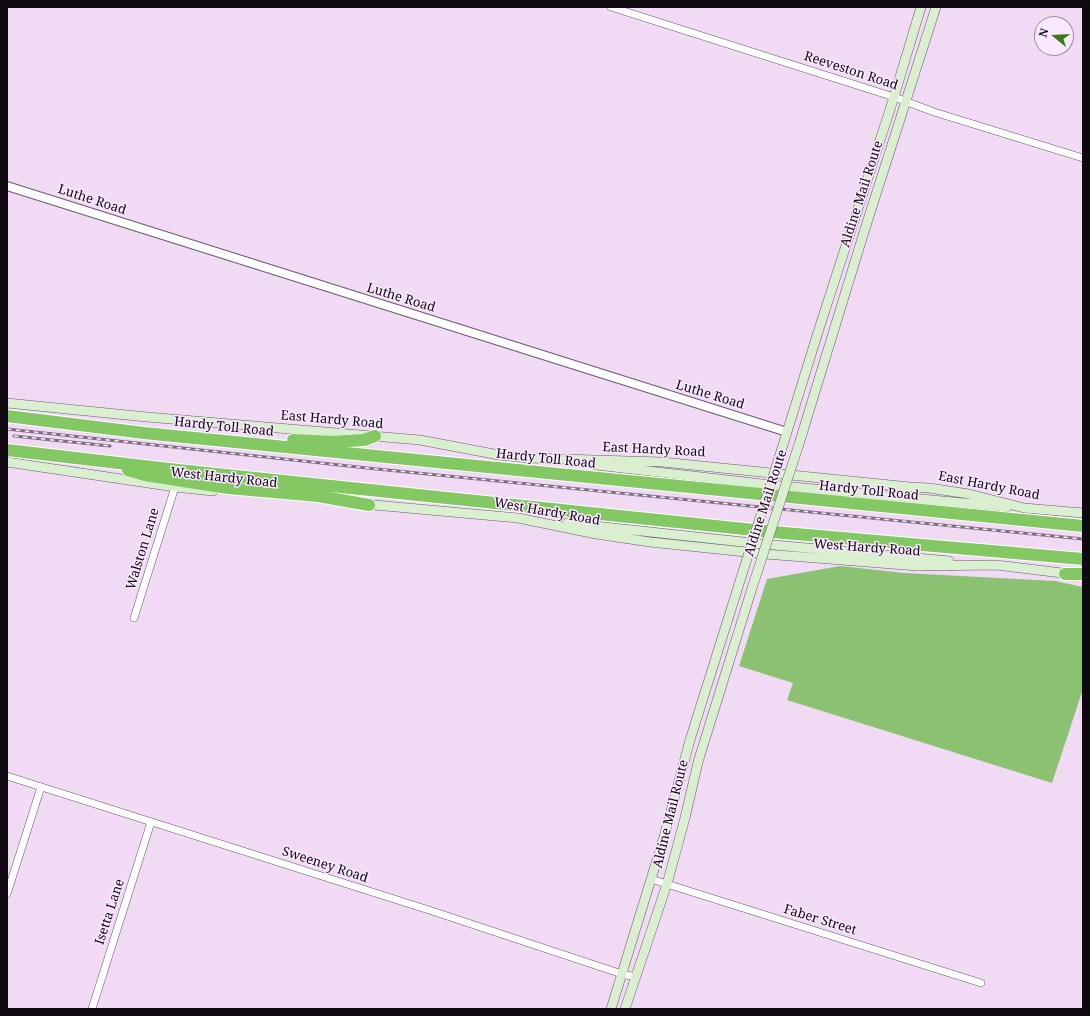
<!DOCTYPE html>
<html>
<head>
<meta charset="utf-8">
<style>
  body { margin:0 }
  #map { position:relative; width:1090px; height:1016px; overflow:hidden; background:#f0daf4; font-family:"Noto Serif",serif }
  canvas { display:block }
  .frame { position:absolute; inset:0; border:8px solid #0f0811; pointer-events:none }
  .north { position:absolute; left:1034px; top:16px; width:40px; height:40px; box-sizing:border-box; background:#fae9fe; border:1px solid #9c8f9f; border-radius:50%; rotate:288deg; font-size:11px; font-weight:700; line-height:16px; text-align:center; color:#0f0811 }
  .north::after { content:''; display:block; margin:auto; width:14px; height:18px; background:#3c7a16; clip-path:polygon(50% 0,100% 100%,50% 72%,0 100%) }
</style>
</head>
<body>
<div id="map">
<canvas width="1090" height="1016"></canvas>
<div class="frame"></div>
<div class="north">N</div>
</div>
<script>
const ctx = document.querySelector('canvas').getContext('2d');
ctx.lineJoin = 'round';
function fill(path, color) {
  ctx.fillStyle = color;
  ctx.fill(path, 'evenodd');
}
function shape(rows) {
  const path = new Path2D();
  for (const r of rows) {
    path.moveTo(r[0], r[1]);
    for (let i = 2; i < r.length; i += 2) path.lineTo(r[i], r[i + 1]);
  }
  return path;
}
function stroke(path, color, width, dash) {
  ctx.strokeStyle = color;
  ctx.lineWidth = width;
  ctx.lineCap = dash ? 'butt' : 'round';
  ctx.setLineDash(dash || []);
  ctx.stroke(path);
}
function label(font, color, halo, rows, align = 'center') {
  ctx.font = font + ' "Noto Serif",serif';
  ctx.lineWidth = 3;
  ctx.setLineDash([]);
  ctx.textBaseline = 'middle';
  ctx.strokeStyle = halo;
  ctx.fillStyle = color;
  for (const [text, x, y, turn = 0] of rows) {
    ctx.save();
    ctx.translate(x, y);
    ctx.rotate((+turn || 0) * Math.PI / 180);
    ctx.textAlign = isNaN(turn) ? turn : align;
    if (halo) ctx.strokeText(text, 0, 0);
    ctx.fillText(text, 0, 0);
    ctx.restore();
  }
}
fill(shape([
  [840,566,904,573,1055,581,1083,587,1083,689,1052,783,787,700,793,683,739,666,767,579]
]), '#8ac271');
const minor = shape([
  [611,7,894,97,934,112,1083,158],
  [134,618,175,487],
  [7,776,432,911,622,974,636,977],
  [651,879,981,983],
  [7,894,41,787],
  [92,1009,151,822]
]);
const tertiary = shape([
  [7,186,787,432]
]);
const secondary = shape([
  [7,403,147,417,420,440,499,455,529,458,662,462,910,487,929,488,969,494,1024,508,1083,513],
  [799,444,864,232,936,7],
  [783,445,819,329,894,97,921,7],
  [7,462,175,487,213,491],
  [596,465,771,485,1007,507],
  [363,504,518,518,596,534,650,542,765,554,918,566,996,565,1070,574],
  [567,523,752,543,949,561],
  [611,1009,664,837,690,740,739,584],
  [625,1009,667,884,685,818,698,762,753,585]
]);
const motorway = shape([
  [7,416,144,433,1083,526],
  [293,440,333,442,364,440,375,436],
  [7,450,178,470,773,532,1083,559],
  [128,470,145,475,228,488,318,496,369,505],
  [1065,574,1083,574]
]);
stroke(minor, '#6c5970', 8);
stroke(tertiary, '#6c5970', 10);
stroke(secondary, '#6c5970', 10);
stroke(motorway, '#fff', 14);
stroke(minor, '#fff', 7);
stroke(tertiary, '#fff', 8);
stroke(secondary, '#daeed0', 9);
stroke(motorway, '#83c862', 12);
const rail = shape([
  [7,429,367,468,1083,539],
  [14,436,110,446]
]);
stroke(rail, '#7b6d7e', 3);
stroke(rail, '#fae9fe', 1.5, [4.5]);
const secondaryBridge = shape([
  [739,584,783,445],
  [753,585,799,444]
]);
stroke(secondaryBridge, '#6c5970', 10, []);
stroke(secondaryBridge, '#daeed0', 9);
label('13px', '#0f0811', '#fae9fe', [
  ["Reeveston Road",851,71,18],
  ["Aldine Mail Route",862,194,-72],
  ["Luthe Road",92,200,18],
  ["Luthe Road",401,298,17],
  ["Luthe Road",710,395,17],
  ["East Hardy Road",332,420,5],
  ["Hardy Toll Road",224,427,6],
  ["East Hardy Road",654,450,3],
  ["Hardy Toll Road",546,459,6],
  ["West Hardy Road",224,478,6],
  ["East Hardy Road",989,486,11],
  ["Hardy Toll Road",869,491,6],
  ["Aldine Mail Route",766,503,-72],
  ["West Hardy Road",547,512,10],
  ["West Hardy Road",867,548,4],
  ["Walston Lane",143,549,-73],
  ["Aldine Mail Route",671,814,-76],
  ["Sweeney Road",325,865,18],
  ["Isetta Lane",110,912,-72],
  ["Faber Street",820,920,17]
]);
</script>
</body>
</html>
